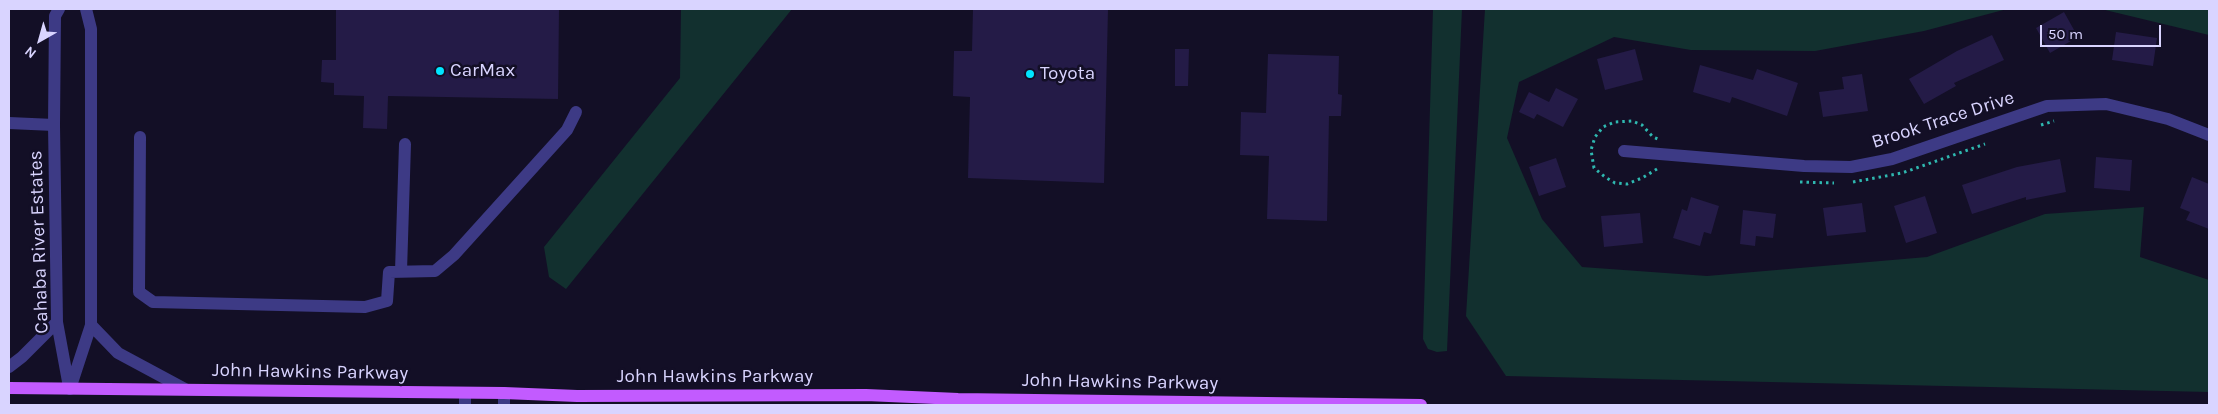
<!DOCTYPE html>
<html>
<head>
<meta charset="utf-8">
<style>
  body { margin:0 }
  #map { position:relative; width:2218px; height:414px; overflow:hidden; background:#130f26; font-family:Karla,sans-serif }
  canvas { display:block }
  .frame { position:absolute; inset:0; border:10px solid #d9d4ff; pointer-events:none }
  .north { position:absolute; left:15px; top:15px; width:50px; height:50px; -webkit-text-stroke:4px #130f26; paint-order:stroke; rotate:218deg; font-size:14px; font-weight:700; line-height:20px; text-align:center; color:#d9d4ff }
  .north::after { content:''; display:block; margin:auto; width:18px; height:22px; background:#d9d4ff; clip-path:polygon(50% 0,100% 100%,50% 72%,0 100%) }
  .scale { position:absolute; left:2040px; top:25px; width:121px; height:22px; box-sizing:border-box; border:2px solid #d9d4ff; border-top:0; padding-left:6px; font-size:15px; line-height:18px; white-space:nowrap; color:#d9d4ff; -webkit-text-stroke:4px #130f26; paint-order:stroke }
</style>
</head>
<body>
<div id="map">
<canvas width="2218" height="414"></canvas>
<div class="frame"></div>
<div class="north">N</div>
<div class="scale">50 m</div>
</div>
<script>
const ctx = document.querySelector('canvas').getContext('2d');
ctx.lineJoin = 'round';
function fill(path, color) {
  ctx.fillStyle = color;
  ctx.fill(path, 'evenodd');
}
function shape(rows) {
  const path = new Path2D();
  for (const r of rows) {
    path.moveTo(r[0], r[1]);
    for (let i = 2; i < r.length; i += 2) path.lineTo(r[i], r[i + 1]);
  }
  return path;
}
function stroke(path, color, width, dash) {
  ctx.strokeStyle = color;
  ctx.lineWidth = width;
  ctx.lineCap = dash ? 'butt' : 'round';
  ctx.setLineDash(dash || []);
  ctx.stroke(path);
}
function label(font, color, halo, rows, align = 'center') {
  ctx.font = font + ' Karla,sans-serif';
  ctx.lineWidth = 5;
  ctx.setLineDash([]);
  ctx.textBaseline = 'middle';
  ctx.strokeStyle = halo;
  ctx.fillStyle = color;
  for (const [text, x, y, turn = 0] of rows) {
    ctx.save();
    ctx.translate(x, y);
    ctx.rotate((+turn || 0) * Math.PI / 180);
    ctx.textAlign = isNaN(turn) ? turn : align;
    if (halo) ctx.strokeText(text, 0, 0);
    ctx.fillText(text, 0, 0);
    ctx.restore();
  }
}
fill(shape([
  [681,9,792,9,566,289,549,277,544,247,680,78],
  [1433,9,1462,9,1447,351,1437,352,1428,349,1423,339],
  [1485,9,2007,9,1924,31,1815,51,1691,50,1614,37,1519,82,1507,138,1542,219,1582,267,1707,276,1927,257,2045,214,2144,207,2140,257,2209,280,2209,392,1506,376,1466,316],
  [2101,9,2209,9,2209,35]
]), '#12302f');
fill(shape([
  [336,9,559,9,558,99,388,96,387,129,363,128,364,96,334,95,334,83,321,82,322,60,336,60],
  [973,9,1108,9,1104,183,968,178,970,97,953,96,954,51,972,51],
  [2064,12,2078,37,2050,53,2036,28],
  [2116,32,2157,38,2153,66,2112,60],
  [1992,35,2004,60,1954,83,1956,86,1924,104,1909,79,1957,51],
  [1175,49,1189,49,1188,86,1175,86],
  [1635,49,1643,80,1605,90,1597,59],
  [1268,54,1339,56,1338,94,1342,95,1341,116,1329,116,1327,221,1267,219,1269,156,1240,155,1241,112,1266,113],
  [1700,65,1753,80,1757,69,1798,83,1787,116,1732,97,1730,103,1693,92],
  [1862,74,1868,111,1823,117,1819,92,1844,89,1842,77],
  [1556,88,1578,99,1563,127,1537,114,1534,119,1519,112,1529,92,1549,102],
  [2096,157,2132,160,2130,191,2094,188],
  [1556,158,1566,187,1539,196,1529,167],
  [2060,159,2066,192,2026,200,2026,197,1972,214,1962,185,2017,167],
  [2192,177,2209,184,2209,229,2186,220,2190,212,2180,208],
  [1925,196,1937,233,1906,243,1894,206],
  [1691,197,1719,206,1711,234,1704,232,1700,246,1673,238,1682,209,1687,211],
  [1862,203,1866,232,1827,236,1823,208],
  [1743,210,1776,214,1773,238,1756,236,1755,246,1740,244],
  [1640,213,1643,243,1604,247,1601,216]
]), '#241b47');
stroke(shape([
  [2041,125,2054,121],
  [1657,169,1642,178,1627,184,1615,183,1605,177,1594,168,1591,150,1595,137,1603,127,1615,122,1632,121,1642,125,1653,137,1658,139],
  [1800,182,1834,183],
  [1853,182,1902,173,1985,144]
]), '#2fb8b0', 3, [2.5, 4]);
stroke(shape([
  [59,9,55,16,54,125,57,322,69,387],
  [9,123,54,125],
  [140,137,139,292,153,302,365,307,387,301,389,272,435,271,454,255,567,130,576,112],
  [1624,151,1804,166,1851,167,1892,159,2047,106,2106,104,2168,119,2209,135],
  [401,271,405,144],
  [91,325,118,353,185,389],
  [9,367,22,357,57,322],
  [70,389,91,325,91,29,86,9],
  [504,393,504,405],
  [465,394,465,405]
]), '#3d3a85', 12);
stroke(shape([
  [9,388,504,393,577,396,866,395,958,399,1421,405]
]), '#c25bff', 12);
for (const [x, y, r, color] of [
  [440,71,5,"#00e5ff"],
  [1030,74,5,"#00e5ff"]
]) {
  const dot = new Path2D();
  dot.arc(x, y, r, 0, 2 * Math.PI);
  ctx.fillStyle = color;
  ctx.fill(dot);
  stroke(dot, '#130f26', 2);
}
label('19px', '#d9d4ff', '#130f26', [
  ["CarMax",450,71],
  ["Toyota",1040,74]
], 'left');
label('19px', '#d9d4ff', '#130f26', [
  ["Brook Trace Drive",1943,120,-18],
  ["Cahaba River Estates",39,242,-92],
  ["John Hawkins Parkway",310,372,1],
  ["John Hawkins Parkway",715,377],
  ["John Hawkins Parkway",1120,382,1]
]);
</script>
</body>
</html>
